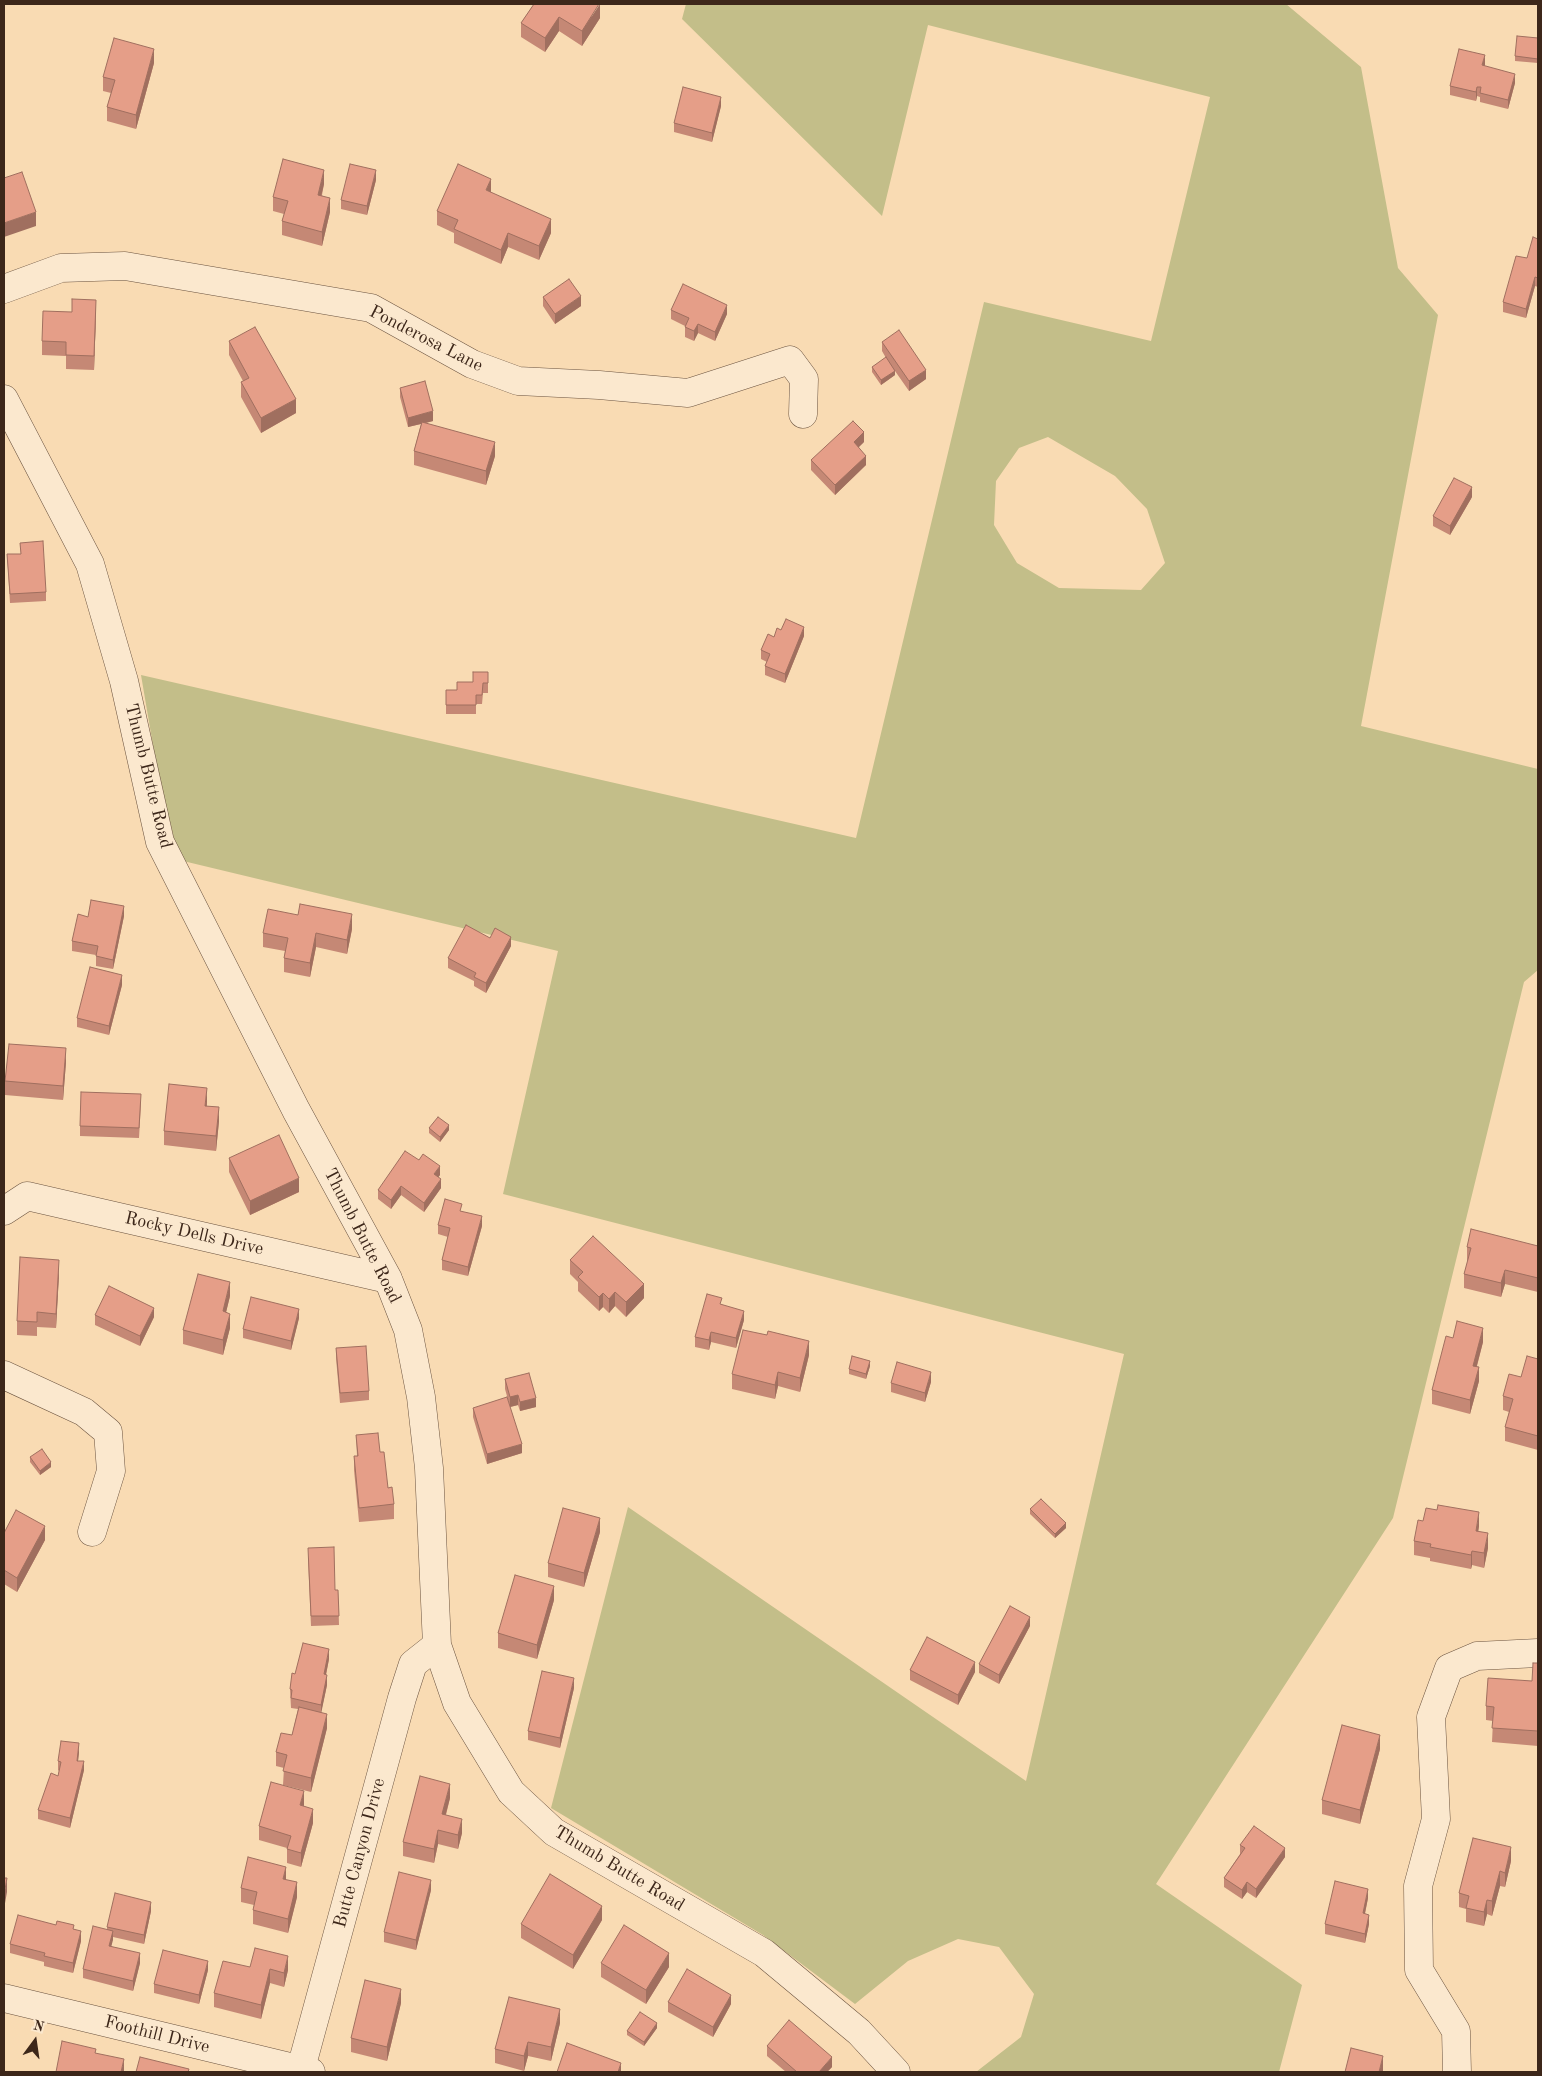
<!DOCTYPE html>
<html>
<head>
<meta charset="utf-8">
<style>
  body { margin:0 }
  #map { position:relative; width:1542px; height:2076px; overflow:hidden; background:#f9dbb3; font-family:"Old Standard TT",serif }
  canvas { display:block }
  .frame { position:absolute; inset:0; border:5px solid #3d271a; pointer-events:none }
  .north { position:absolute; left:10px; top:2016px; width:50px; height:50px; -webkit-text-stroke:4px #fbe8ce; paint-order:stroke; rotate:14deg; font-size:14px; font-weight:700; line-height:20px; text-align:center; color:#3d271a }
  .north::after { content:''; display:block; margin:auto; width:18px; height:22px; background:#3d271a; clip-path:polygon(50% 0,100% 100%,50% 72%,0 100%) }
</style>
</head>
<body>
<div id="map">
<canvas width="1542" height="2076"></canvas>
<div class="frame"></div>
<div class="north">N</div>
</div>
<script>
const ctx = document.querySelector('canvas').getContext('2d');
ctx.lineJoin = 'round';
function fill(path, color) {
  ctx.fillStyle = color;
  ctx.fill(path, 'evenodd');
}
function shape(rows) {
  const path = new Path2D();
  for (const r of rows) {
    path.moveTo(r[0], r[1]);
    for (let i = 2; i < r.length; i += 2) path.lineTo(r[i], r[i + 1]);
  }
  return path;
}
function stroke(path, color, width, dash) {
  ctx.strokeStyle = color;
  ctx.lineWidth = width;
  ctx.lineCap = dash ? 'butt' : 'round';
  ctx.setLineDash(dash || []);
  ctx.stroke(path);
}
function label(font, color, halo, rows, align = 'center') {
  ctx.font = font + ' "Old Standard TT",serif';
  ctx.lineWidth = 4;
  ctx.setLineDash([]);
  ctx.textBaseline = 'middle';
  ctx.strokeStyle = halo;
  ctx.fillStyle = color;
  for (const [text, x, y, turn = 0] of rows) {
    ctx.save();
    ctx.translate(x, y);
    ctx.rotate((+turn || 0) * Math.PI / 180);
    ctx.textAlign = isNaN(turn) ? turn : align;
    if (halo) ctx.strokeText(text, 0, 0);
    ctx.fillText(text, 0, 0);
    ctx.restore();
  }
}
fill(shape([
  [686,4,1286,4,1361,67,1398,268,1438,315,1361,726,1538,769,1538,970,1524,982,1393,1518,1156,1884,1302,1985,1279,2072,976,2072,1021,2037,1034,1994,999,1947,958,1939,908,1961,855,2004,763,1935,551,1808,628,1507,1026,1781,1124,1354,503,1194,558,951,179,860,156,763,141,675,856,838,984,302,1151,341,1210,97,928,25,882,216,682,19],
  [1048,437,1115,476,1147,509,1165,563,1141,590,1059,588,1017,563,994,525,996,481,1019,448]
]), '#c3be89');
const minor = shape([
  [4,289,61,268,125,266,371,308,472,364,518,381,599,385,688,393,790,360,804,379,803,414],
  [4,399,90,564,124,681,160,842,296,1110,388,1279,408,1330,421,1397,429,1468,437,1645,457,1703,511,1792,554,1832,764,1953,859,2032,896,2072],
  [4,1211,27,1196,388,1279],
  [4,1375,84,1412,108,1432,111,1471,92,1532],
  [4,1998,311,2072],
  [300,2072,402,1698,413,1664,437,1645],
  [1457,2072,1456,2031,1419,1970,1418,1886,1436,1819,1431,1717,1449,1668,1477,1656,1538,1653]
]);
stroke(minor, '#6c5440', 29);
stroke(minor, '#fbe8ce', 28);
fill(shape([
  [534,4,600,18,582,46,559,31,545,52,521,37,521,23],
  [1538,38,1538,63,1515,61,1515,56],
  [154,63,136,129,107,121,107,107,111,93,103,91,103,77],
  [1485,65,1484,66,1515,83,1508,109,1480,102,1480,97,1477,96,1476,101,1450,95,1450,86],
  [721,106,712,142,674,132,674,123],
  [376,180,367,215,341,209,341,200],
  [324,184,322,195,330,212,322,246,282,235,282,221,284,214,273,211,273,197],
  [491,192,551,233,539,260,508,247,501,264,454,243,454,233,437,225,437,211],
  [1538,239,1538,287,1535,286,1526,318,1503,312,1503,302],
  [543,297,581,306,555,324,543,306],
  [671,310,727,314,715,341,698,333,694,341,685,337,685,326,671,319],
  [96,314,94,370,66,369,66,356,42,355,42,341],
  [229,341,296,413,261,433,241,397,241,382,243,381,229,355],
  [882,342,926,379,909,391,895,371,895,375,881,385,872,372,872,367,886,358,882,351],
  [400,388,433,421,426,423,495,456,486,485,414,465,414,451,421,424,408,427,400,397],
  [864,442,858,447,866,465,835,495,811,470,811,460],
  [1472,497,1450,535,1433,526,1433,516],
  [20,543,46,592,46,601,10,603,7,554,21,554],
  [804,636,785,683,765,675,765,666,767,662,761,659,761,650,774,637],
  [488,672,488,693,483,693,482,704,476,704,476,714,446,714,446,690,457,690,473,682],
  [124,916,113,969,96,966,96,955,72,951,72,941,88,917],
  [352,929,347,954,316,947,310,977,284,972,284,958,285,951,263,947,263,933],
  [490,938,511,946,486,993,474,986,474,981,448,968,448,958],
  [122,985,109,1035,77,1027,77,1018],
  [66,1062,63,1100,5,1095,5,1081],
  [207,1102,207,1106,219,1121,216,1151,164,1145,164,1131],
  [141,1103,139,1138,80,1136,80,1126],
  [429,1128,449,1130,440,1142,429,1133],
  [229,1158,299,1192,250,1215,229,1172],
  [440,1175,438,1177,441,1188,424,1212,401,1195,391,1209,378,1199,378,1190],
  [462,1211,482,1226,468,1276,442,1270,442,1260,448,1237,438,1234,438,1225],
  [1538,1246,1538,1292,1505,1284,1501,1297,1464,1288,1464,1274,1468,1261,1467,1261,1467,1247],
  [570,1260,644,1298,626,1317,615,1306,609,1313,603,1307,599,1311,578,1291,578,1282,570,1274],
  [59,1274,56,1328,37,1327,37,1336,17,1335,17,1321],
  [230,1296,226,1312,230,1328,223,1355,183,1344,183,1330],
  [95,1315,154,1317,140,1346,95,1325],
  [299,1318,291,1350,243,1338,243,1329],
  [744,1320,736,1348,711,1342,709,1350,695,1347,695,1337],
  [1453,1338,1483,1342,1477,1366,1479,1381,1470,1414,1432,1404,1432,1390],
  [336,1348,369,1391,369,1400,340,1403,336,1358],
  [809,1355,800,1392,778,1386,775,1399,732,1389,732,1374],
  [1538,1359,1538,1450,1505,1441,1505,1427,1509,1412,1503,1410,1503,1396],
  [870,1366,866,1379,849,1374,849,1369],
  [505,1379,536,1407,520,1411,518,1405,510,1407,505,1389],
  [931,1382,925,1402,891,1392,891,1383],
  [473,1408,522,1453,487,1464,473,1417],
  [356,1435,380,1452,388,1488,394,1504,394,1519,359,1522,354,1470,354,1456,357,1456],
  [30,1457,51,1467,40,1475,30,1462],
  [1030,1509,1066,1528,1055,1538,1030,1514],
  [1423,1521,1479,1526,1478,1532,1488,1548,1484,1568,1472,1565,1471,1569,1430,1561,1430,1558,1414,1555,1414,1541],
  [600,1532,584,1587,548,1577,548,1563],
  [4,1533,45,1540,17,1592,4,1584],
  [308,1558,335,1590,338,1590,339,1625,311,1626],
  [554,1600,537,1659,498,1648,498,1633],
  [1030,1626,999,1684,979,1673,979,1664],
  [329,1659,326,1675,327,1685,321,1712,327,1728,311,1792,283,1785,284,1768,276,1766,276,1752,292,1735,298,1709,291,1708,290,1689,295,1674],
  [1538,1663,1538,1746,1492,1742,1493,1721,1486,1720,1486,1706,1532,1681],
  [910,1670,975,1672,958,1705,910,1680],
  [574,1688,560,1748,528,1740,528,1731],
  [1380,1749,1360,1824,1322,1814,1322,1800],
  [79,1752,78,1761,84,1770,70,1828,38,1819,38,1810,58,1776,59,1771,58,1770,58,1761],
  [450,1798,446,1815,462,1833,458,1849,438,1844,434,1863,403,1856,403,1842],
  [304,1805,304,1806,313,1823,301,1867,287,1863,287,1848,259,1840,259,1826],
  [1240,1845,1285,1857,1256,1898,1247,1892,1242,1899,1224,1887,1224,1878,1240,1854],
  [1511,1861,1505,1887,1500,1886,1492,1916,1487,1914,1484,1926,1466,1922,1466,1909,1459,1907,1459,1893],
  [286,1880,297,1897,288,1933,253,1924,253,1910,254,1905,241,1902,241,1888],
  [431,1890,416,1950,384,1942,384,1932],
  [1368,1898,1365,1914,1369,1924,1365,1943,1325,1934,1325,1924],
  [151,1911,144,1944,113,1937,111,1946,140,1963,133,1991,83,1978,83,1969,107,1930,107,1927],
  [602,1920,573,1969,521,1938,521,1924],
  [74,1929,81,1941,73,1973,44,1966,44,1962,10,1953,10,1944],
  [601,1963,669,1967,646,2004,601,1977],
  [250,1967,288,1970,284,1987,270,1983,261,2019,214,2007,214,1993],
  [208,1970,199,2004,154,1993,154,1984],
  [668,2002,731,2004,713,2037,668,2012],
  [401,2003,387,2061,351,2052,351,2038],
  [560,2023,551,2061,528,2056,524,2071,495,2063,495,2049],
  [657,2028,644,2046,627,2035,627,2031],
  [767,2046,832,2067,827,2072,786,2072,767,2056]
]), '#c58875');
fill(shape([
  [600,4,600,18,582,46,582,31],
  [559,17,559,31,545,52,545,38],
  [154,49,154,63,136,129,136,115],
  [1485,55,1485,65,1482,75,1482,65],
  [1515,74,1515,83,1508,109,1508,100],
  [1477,87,1477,96,1476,101,1476,92],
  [721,97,721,106,712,142,712,133],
  [324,170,324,184,318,209,318,195],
  [376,170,376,180,367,215,367,206],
  [491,179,491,193,486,190],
  [330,198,330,212,322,246,322,232],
  [36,212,36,226,4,237,4,223],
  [551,219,551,233,539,260,539,246],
  [508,233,508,247,501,264,501,250],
  [1535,277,1535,286,1526,318,1526,309],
  [581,296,581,306,555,324,555,314],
  [96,300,96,314,94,370,94,356],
  [727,305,727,314,715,341,715,332],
  [698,324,698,333,694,341,694,331],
  [926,370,926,379,909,391,909,381],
  [895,371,895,375,881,385,881,380],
  [296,399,296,413,261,433,261,418],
  [433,411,433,421,408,427,408,418],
  [864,432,864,442,854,452,854,442],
  [495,442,495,456,486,485,486,471],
  [866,456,866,465,835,495,835,485],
  [1472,487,1472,497,1450,535,1450,526],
  [804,627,804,636,785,683,785,674],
  [124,906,124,916,113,969,113,960],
  [352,914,352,929,347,954,347,940],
  [316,933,316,947,310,977,310,963],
  [511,937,511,946,486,993,486,983],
  [122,975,122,985,109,1035,109,1026],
  [66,1048,66,1062,63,1100,63,1086],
  [207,1088,207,1102,205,1120,205,1106],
  [219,1107,219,1121,216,1151,216,1136],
  [449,1125,449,1130,440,1142,440,1137],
  [440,1166,440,1175,434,1183,434,1174],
  [299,1178,299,1192,250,1215,250,1201],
  [441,1179,441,1188,424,1212,424,1203],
  [401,1186,401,1195,391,1209,391,1200],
  [482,1216,482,1226,468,1276,468,1267],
  [59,1260,59,1274,56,1328,56,1314],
  [1505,1270,1505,1284,1501,1297,1501,1283],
  [230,1282,230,1296,223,1325,223,1311],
  [644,1284,644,1298,626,1317,626,1302],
  [615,1292,615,1306,609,1313,609,1299],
  [603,1293,603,1307,599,1311,599,1297],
  [154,1308,154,1317,140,1346,140,1336],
  [299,1309,299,1318,291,1350,291,1341],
  [744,1311,744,1320,736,1348,736,1338],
  [230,1314,230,1328,223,1355,223,1340],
  [1483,1328,1483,1342,1473,1380,1473,1366],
  [711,1332,711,1342,709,1350,709,1340],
  [809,1341,809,1355,800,1392,800,1378],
  [870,1361,870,1366,866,1379,866,1374],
  [1479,1367,1479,1381,1470,1414,1470,1400],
  [778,1372,778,1386,775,1399,775,1385],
  [931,1372,931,1382,925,1402,925,1393],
  [518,1395,518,1405,510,1407,510,1397],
  [536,1398,536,1407,520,1411,520,1402],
  [522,1444,522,1453,487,1464,487,1454],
  [51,1462,51,1467,40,1475,40,1471],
  [1479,1512,1479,1526,1476,1545,1476,1531],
  [600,1518,600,1532,584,1587,584,1573],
  [1066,1523,1066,1528,1055,1538,1055,1534],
  [45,1526,45,1540,17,1592,17,1578],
  [1488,1533,1488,1548,1484,1568,1484,1553],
  [1472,1551,1472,1565,1471,1569,1471,1555],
  [554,1586,554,1600,537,1659,537,1645],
  [1030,1617,1030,1626,999,1684,999,1675],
  [329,1649,329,1659,324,1684,324,1674],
  [975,1662,975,1672,958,1705,958,1695],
  [327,1675,327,1685,321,1714,321,1705],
  [574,1678,574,1688,560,1748,560,1738],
  [327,1714,327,1728,311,1792,311,1778],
  [1380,1735,1380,1749,1360,1824,1360,1810],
  [79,1743,79,1752,77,1770,77,1761],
  [84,1761,84,1770,70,1828,70,1818],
  [450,1784,450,1798,442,1828,442,1814],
  [304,1791,304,1805,300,1819,300,1805],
  [313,1809,313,1823,301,1867,301,1853],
  [462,1819,462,1833,458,1849,458,1835],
  [438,1830,438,1844,434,1863,434,1849],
  [1511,1847,1511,1861,1505,1887,1505,1873],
  [1285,1848,1285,1857,1256,1898,1256,1889],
  [286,1867,286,1881,283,1879],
  [1500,1871,1500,1886,1492,1916,1492,1901],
  [7,1878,7,1892,4,1909,4,1895],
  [431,1880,431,1890,416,1950,416,1940],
  [297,1882,297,1897,288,1933,288,1919],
  [1247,1882,1247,1892,1242,1899,1242,1890],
  [1368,1889,1368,1898,1363,1922,1363,1913],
  [1487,1900,1487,1914,1484,1926,1484,1912],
  [151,1902,151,1911,144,1944,144,1935],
  [602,1906,602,1920,573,1969,573,1955],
  [1369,1915,1369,1924,1365,1943,1365,1934],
  [81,1931,81,1941,73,1973,73,1963],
  [113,1931,113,1940,109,1955,109,1946],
  [140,1953,140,1963,133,1991,133,1981],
  [669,1953,669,1967,646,2004,646,1990],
  [288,1956,288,1970,284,1987,284,1973],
  [208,1961,208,1970,199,2004,199,1995],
  [270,1969,270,1983,261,2019,261,2005],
  [401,1989,401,2003,387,2061,387,2047],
  [731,1995,731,2004,713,2037,713,2027],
  [560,2009,560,2023,551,2061,551,2047],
  [657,2023,657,2028,644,2046,644,2042],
  [528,2042,528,2056,524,2071,524,2056],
  [1383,2056,1383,2072,1379,2072],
  [832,2057,832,2067,827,2072,819,2072],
  [124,2059,124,2072,121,2072],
  [621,2063,621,2072,618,2072]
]), '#a06f5f');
const building = shape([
  [534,4,599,4,582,31,559,17,545,38,521,23,534,4],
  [1517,36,1538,38,1538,59,1515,56,1517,36],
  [114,38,154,49,136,115,107,107,115,80,103,77,114,38],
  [1459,49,1485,55,1482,65,1515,74,1508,100,1480,93,1481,87,1477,87,1476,92,1450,86,1459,49],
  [683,87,721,97,712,133,674,123,683,87],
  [283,159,324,170,318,195,330,198,322,232,282,221,288,201,273,197,283,159],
  [350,164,376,170,367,206,341,200,350,164],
  [458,164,491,179,486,190,551,219,539,246,508,233,501,250,454,229,458,220,437,211,458,164],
  [22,172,36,212,4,223,4,178,22,172],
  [1533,237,1538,239,1538,278,1535,277,1526,309,1503,302,1516,256,1527,258,1533,237],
  [569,279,581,296,555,314,543,297,569,279],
  [683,284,727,305,715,332,698,324,694,331,685,327,689,318,671,310,683,284],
  [72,299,96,300,94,356,66,355,66,342,42,341,43,311,72,312,72,299],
  [255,327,296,399,261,418,241,382,249,378,229,341,255,327],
  [899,330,926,370,909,381,882,342,899,330],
  [886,357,895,371,881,380,872,367,886,357],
  [425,381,433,411,408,418,400,388,425,381],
  [853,421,864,432,854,442,866,456,835,485,811,460,853,421],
  [422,422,495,442,486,471,414,451,422,422],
  [1454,478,1472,487,1450,526,1433,516,1454,478],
  [43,541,46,592,10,594,7,554,21,554,20,543,43,541],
  [786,619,804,627,785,674,765,666,770,654,761,650,768,634,774,637,777,628,781,630,786,619],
  [473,672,488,672,488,683,483,683,482,695,476,695,476,705,446,705,446,690,457,690,457,682,473,682,473,672],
  [91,900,124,906,113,960,96,956,98,946,72,941,78,914,88,917,91,900],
  [300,904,352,914,347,940,316,933,310,963,284,958,288,938,263,933,268,909,298,915,300,904],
  [466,925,490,938,495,928,511,937,486,983,474,977,476,973,448,958,466,925],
  [90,967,122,975,109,1026,77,1018,90,967],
  [9,1044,66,1048,63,1086,5,1081,9,1044],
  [169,1084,207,1088,205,1106,219,1107,216,1136,164,1131,169,1084],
  [81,1092,141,1094,139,1128,80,1126,81,1092],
  [438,1117,449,1125,440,1137,429,1128,438,1117],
  [279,1135,299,1178,250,1201,229,1158,279,1135],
  [405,1151,419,1160,423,1154,440,1166,434,1174,441,1179,424,1203,401,1186,391,1200,378,1190,405,1151],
  [445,1199,462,1204,460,1211,482,1216,468,1267,442,1260,450,1228,438,1225,445,1199],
  [1471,1229,1538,1246,1538,1278,1505,1270,1501,1283,1464,1274,1471,1248,1467,1247,1471,1229],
  [593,1236,644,1284,626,1302,615,1292,609,1299,603,1293,599,1297,578,1277,583,1272,570,1260,593,1236],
  [20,1257,59,1260,56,1314,37,1312,37,1322,17,1321,20,1257],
  [198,1274,230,1282,223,1311,230,1314,223,1340,183,1330,198,1274],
  [109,1286,154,1308,140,1336,95,1315,109,1286],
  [707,1294,722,1298,720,1304,744,1311,736,1338,711,1332,709,1340,695,1337,707,1294],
  [251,1297,299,1309,291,1341,243,1329,251,1297],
  [1457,1321,1483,1328,1473,1366,1479,1367,1470,1400,1432,1390,1446,1336,1453,1338,1457,1321],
  [743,1330,767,1335,768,1331,809,1341,800,1378,778,1372,775,1385,732,1374,743,1330],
  [366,1346,369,1391,340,1393,336,1348,366,1346],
  [852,1356,870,1361,866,1374,849,1369,852,1356],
  [1527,1356,1538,1359,1538,1436,1505,1427,1513,1399,1503,1396,1509,1374,1521,1377,1527,1356],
  [897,1362,931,1372,925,1393,891,1383,897,1362],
  [529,1373,536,1398,520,1402,518,1395,510,1397,505,1379,529,1373],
  [507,1397,522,1444,487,1454,473,1408,507,1397],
  [378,1433,380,1452,384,1452,388,1488,392,1487,394,1504,359,1508,354,1456,358,1456,356,1435,378,1433],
  [42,1449,51,1462,40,1471,30,1457,42,1449],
  [1041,1499,1066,1523,1055,1534,1030,1509,1041,1499],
  [1438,1505,1479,1512,1476,1531,1488,1533,1484,1553,1472,1551,1471,1555,1430,1547,1431,1544,1414,1541,1418,1520,1423,1521,1426,1508,1437,1510,1438,1505],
  [563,1508,600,1518,584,1573,548,1563,563,1508],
  [16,1510,45,1526,17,1578,4,1570,4,1533,16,1510],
  [334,1547,335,1590,338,1590,339,1616,311,1616,308,1548,334,1547],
  [515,1575,554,1586,537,1645,498,1633,515,1575],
  [1010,1606,1030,1617,999,1675,979,1664,1010,1606],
  [927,1637,975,1662,958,1695,910,1670,927,1637],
  [303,1643,329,1649,324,1674,327,1675,321,1705,291,1698,292,1690,290,1689,292,1673,295,1674,303,1643],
  [1533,1663,1538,1663,1538,1731,1492,1728,1494,1707,1486,1706,1488,1678,1532,1681,1533,1663],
  [542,1671,574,1678,560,1738,528,1731,542,1671],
  [299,1707,327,1714,311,1778,283,1771,287,1755,276,1752,281,1733,292,1735,299,1707],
  [1342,1725,1380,1735,1360,1810,1322,1800,1342,1725],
  [61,1741,79,1743,77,1761,84,1761,70,1818,38,1810,51,1773,58,1776,61,1762,58,1761,61,1741],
  [420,1776,450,1784,442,1814,462,1819,458,1835,438,1830,434,1849,403,1842,420,1776],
  [271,1782,304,1791,300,1805,313,1809,301,1853,287,1849,291,1836,259,1826,271,1782],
  [1254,1826,1285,1848,1256,1889,1247,1882,1242,1890,1224,1878,1245,1848,1240,1845,1254,1826],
  [1473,1838,1511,1847,1505,1873,1500,1871,1492,1901,1487,1900,1484,1912,1466,1908,1469,1896,1459,1893,1473,1838],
  [248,1857,286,1867,283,1879,297,1882,288,1919,253,1910,257,1892,241,1888,248,1857],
  [399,1872,431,1880,416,1940,384,1932,399,1872],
  [550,1874,602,1906,573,1955,521,1924,550,1874],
  [4,1878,7,1878,4,1895,4,1878],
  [1335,1881,1368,1889,1363,1913,1369,1915,1365,1934,1325,1924,1335,1881],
  [115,1893,151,1902,144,1935,107,1927,115,1893],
  [18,1915,56,1925,57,1921,74,1925,73,1929,81,1931,73,1963,44,1956,45,1953,10,1944,18,1915],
  [624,1925,669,1953,646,1990,601,1963,624,1925],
  [93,1926,113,1931,109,1946,140,1953,133,1981,83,1969,93,1926],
  [255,1948,288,1956,284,1973,270,1969,261,2005,214,1993,223,1961,250,1967,255,1948],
  [163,1950,208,1961,199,1995,154,1984,163,1950],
  [687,1969,731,1995,713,2027,668,2002,687,1969],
  [365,1980,401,1989,387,2047,351,2038,365,1980],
  [509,1997,560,2009,551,2047,528,2042,524,2056,495,2049,509,1997],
  [640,2012,657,2023,644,2042,627,2031,640,2012],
  [789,2020,832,2057,819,2072,797,2072,767,2046,789,2020],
  [62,2041,96,2049,95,2053,124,2059,121,2072,56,2072,62,2041],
  [567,2043,621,2063,618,2072,557,2072,567,2043],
  [1351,2048,1383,2056,1379,2072,1345,2072,1351,2048],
  [140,2057,189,2069,188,2072,136,2072,140,2057]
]);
fill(building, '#e59e88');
stroke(building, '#a06f5f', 1);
label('18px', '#3d271a', '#fbe8ce', [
  ["Ponderosa Lane",426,339,27],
  ["Thumb Butte Road",148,776,76],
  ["Rocky Dells Drive",194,1234,13],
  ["Thumb Butte Road",362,1236,63],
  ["Butte Canyon Drive",360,1853,-75],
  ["Thumb Butte Road",619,1869,31],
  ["Foothill Drive",157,2035,14]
]);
</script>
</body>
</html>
